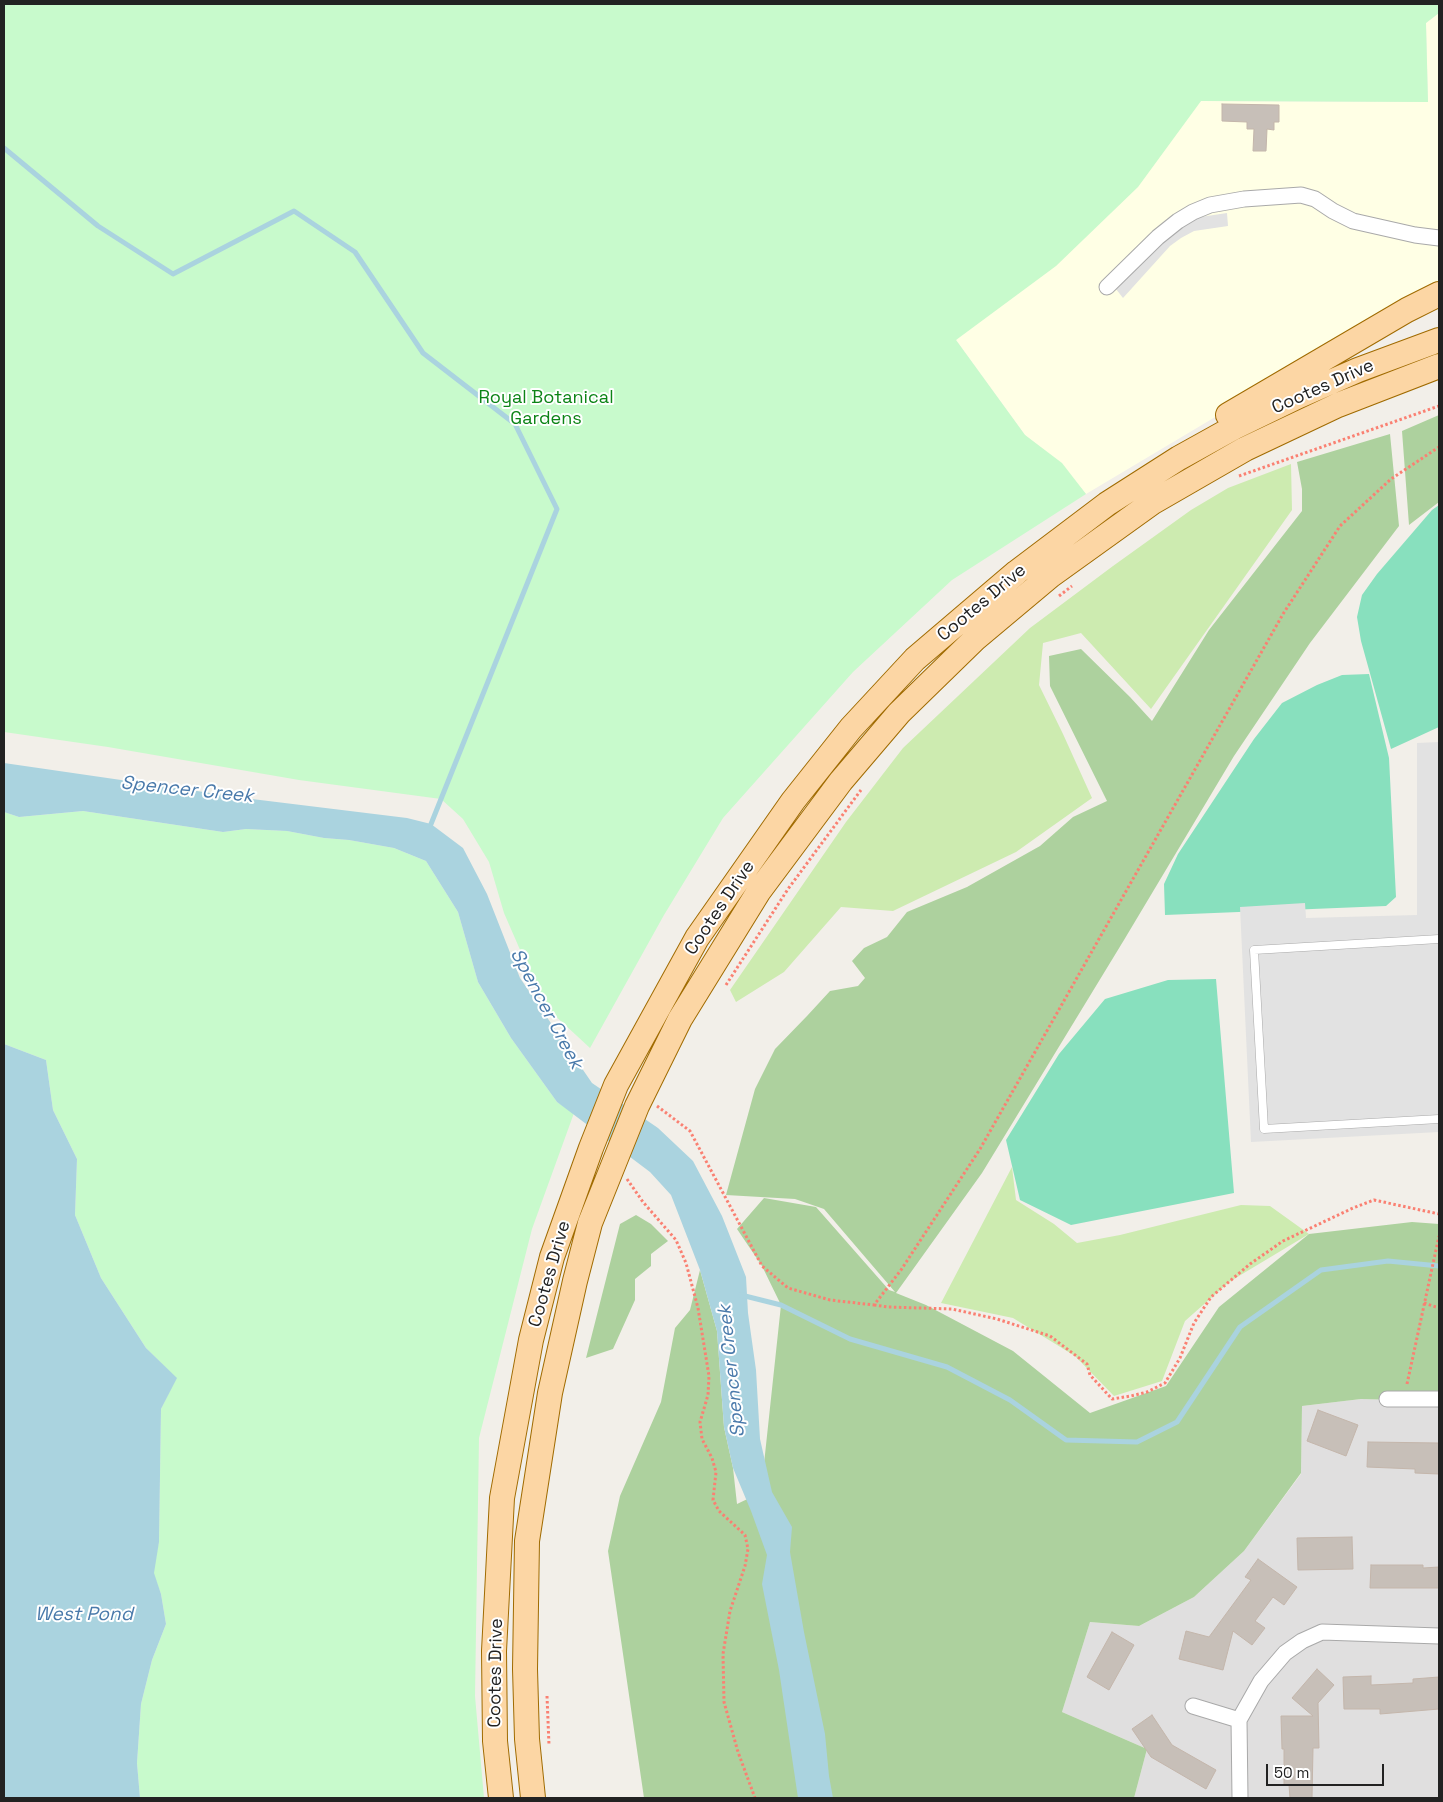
<!DOCTYPE html>
<html>
<head>
<meta charset="utf-8">
<style>
  body { margin:0 }
  #map { position:relative; width:1443px; height:1802px; overflow:hidden; background:#f2efe9; font-family:"Space Grotesk",sans-serif }
  canvas { display:block }
  .frame { position:absolute; inset:0; border:5px solid #222; pointer-events:none }
  .scale { position:absolute; left:1266px; top:1764px; width:118px; height:22px; box-sizing:border-box; border:2px solid #222; border-top:0; padding-left:6px; font-size:15px; line-height:18px; white-space:nowrap; color:#222; -webkit-text-stroke:4px #fff; paint-order:stroke }
</style>
</head>
<body>
<div id="map">
<canvas width="1443" height="1802"></canvas>
<div class="frame"></div>
<div class="scale">50 m</div>
</div>
<script>
const ctx = document.querySelector('canvas').getContext('2d');
ctx.lineJoin = 'round';
function fill(path, color) {
  ctx.fillStyle = color;
  ctx.fill(path, 'evenodd');
}
function shape(rows) {
  const path = new Path2D();
  for (const r of rows) {
    path.moveTo(r[0], r[1]);
    for (let i = 2; i < r.length; i += 2) path.lineTo(r[i], r[i + 1]);
  }
  return path;
}
function stroke(path, color, width, dash) {
  ctx.strokeStyle = color;
  ctx.lineWidth = width;
  ctx.lineCap = dash ? 'butt' : 'round';
  ctx.setLineDash(dash || []);
  ctx.stroke(path);
}
function label(font, color, halo, rows, align = 'center') {
  ctx.font = font + ' "Space Grotesk",sans-serif';
  ctx.lineWidth = 4;
  ctx.setLineDash([]);
  ctx.textBaseline = 'middle';
  ctx.strokeStyle = halo;
  ctx.fillStyle = color;
  for (const [text, x, y, turn = 0] of rows) {
    ctx.save();
    ctx.translate(x, y);
    ctx.rotate((+turn || 0) * Math.PI / 180);
    ctx.textAlign = isNaN(turn) ? turn : align;
    if (halo) ctx.strokeText(text, 0, 0);
    ctx.fillText(text, 0, 0);
    ctx.restore();
  }
}
fill(shape([
  [1361,1399,1439,1401,1439,1798,1134,1798,1147,1749,1062,1712,1090,1622,1139,1626,1194,1597,1244,1551,1301,1474,1302,1406]
]), '#e0dfdf');
fill(shape([
  [1439,13,1439,288,1336,345,1086,494,1061,463,1025,435,956,340,1201,101,1428,102,1426,23]
]), '#ffffe5');
fill(shape([
  [1291,464,1292,510,1151,709,1081,633,1043,643,1039,685,1063,734,1092,798,1016,852,893,911,841,907,784,972,736,1002,730,990,846,822,903,748,1030,628,1113,566,1191,510,1228,488],
  [1012,1167,1016,1200,1054,1224,1077,1243,1120,1235,1241,1205,1270,1206,1309,1234,1229,1282,1185,1321,1162,1381,1114,1396,1075,1356,1013,1318,941,1303]
]), '#cdebb0');
fill(shape([
  [1439,415,1439,502,1409,525,1402,431],
  [1390,434,1399,526,1310,643,1234,756,1124,940,982,1173,896,1293,926,1305,1013,1351,1090,1413,1166,1386,1219,1307,1309,1234,1412,1222,1439,1224,1439,1401,1361,1399,1302,1406,1301,1473,1244,1551,1194,1597,1139,1626,1090,1622,1062,1712,1147,1749,1134,1798,644,1798,608,1551,620,1496,661,1402,675,1328,690,1310,700,1270,717,1331,724,1427,733,1468,737,1504,760,1493,763,1473,781,1305,762,1266,737,1229,764,1198,816,1207,889,1290,895,1292,824,1209,795,1199,726,1195,755,1089,775,1049,807,1016,830,991,858,986,865,978,852,961,864,948,887,937,907,912,967,887,1040,846,1073,817,1107,801,1050,686,1049,656,1081,649,1130,697,1152,721,1209,630,1302,511,1302,489,1297,462],
  [636,1215,651,1224,668,1241,651,1254,651,1266,635,1279,635,1300,613,1349,586,1358,620,1224]
]), '#add19e');
fill(shape([
  [4,4,1439,4,1439,13,1426,23,1428,102,1201,101,1138,187,1056,266,956,340,1025,435,1062,463,1086,494,952,580,853,672,723,818,664,915,590,1048,550,1011,531,975,504,913,489,862,463,819,441,799,299,780,108,747,4,732],
  [83,811,223,832,246,829,287,831,324,838,349,840,394,848,426,861,458,912,478,982,511,1038,557,1102,574,1113,532,1229,479,1438,475,1696,484,1798,140,1798,137,1763,141,1704,152,1660,166,1624,161,1594,153,1573,159,1541,161,1409,176,1378,146,1348,101,1278,75,1215,77,1159,53,1110,46,1060,4,1044,4,812,19,817]
]), '#c8facc');
fill(shape([
  [1439,505,1439,727,1391,749,1361,641,1357,617,1362,595,1377,574,1432,510],
  [1369,674,1389,758,1396,897,1386,906,1165,915,1164,884,1178,854,1254,739,1282,703,1317,685,1342,675],
  [1216,979,1234,1193,1071,1225,1020,1200,1006,1140,1059,1054,1105,999,1168,980]
]), '#88e0be');
fill(shape([
  [1227,213,1228,226,1194,231,1181,238,1170,246,1123,298,1116,289,1165,234,1194,218],
  [1439,742,1439,1132,1251,1142,1240,907,1305,903,1306,918,1417,915,1417,743]
]), '#e2e2e2');
fill(shape([
  [4,763,252,799,407,818,431,824,463,848,487,894,520,978,592,1083,658,1128,693,1161,722,1216,746,1277,748,1313,756,1370,760,1439,772,1492,792,1527,790,1552,804,1632,825,1734,829,1776,833,1798,798,1798,779,1670,762,1584,767,1555,751,1511,733,1468,724,1427,717,1331,700,1270,671,1195,650,1172,557,1102,511,1038,478,982,458,912,426,861,394,848,349,840,324,838,287,831,246,829,223,832,83,811,19,817,4,812],
  [4,1044,46,1060,53,1110,77,1159,75,1215,101,1278,146,1348,177,1378,161,1409,159,1542,154,1573,161,1594,166,1624,152,1660,141,1704,137,1763,140,1798,4,1798]
]), '#aad3df');
stroke(shape([
  [4,148,98,226,173,274,294,211,355,252,423,353,515,424,557,509,431,824],
  [741,1295,781,1305,850,1339,947,1367,1010,1400,1066,1440,1137,1442,1141,1440],
  [1139,1441,1177,1422,1240,1327,1321,1270,1388,1261,1439,1266]
]), '#aad3df', 5);
const building = shape([
  [1222,104,1279,105,1279,122,1274,122,1274,130,1267,129,1266,151,1253,151,1254,129,1247,129,1247,122,1222,121,1222,104],
  [1318,1410,1358,1425,1346,1456,1307,1441,1318,1410],
  [1368,1442,1439,1443,1439,1474,1415,1473,1415,1469,1367,1467,1368,1442],
  [1352,1537,1353,1569,1298,1570,1297,1538,1352,1537],
  [1258,1559,1297,1587,1284,1605,1273,1597,1255,1621,1265,1628,1252,1645,1233,1631,1223,1670,1179,1659,1186,1631,1209,1637,1251,1580,1245,1577,1258,1559],
  [1371,1565,1423,1565,1423,1568,1439,1567,1439,1588,1370,1588,1371,1565],
  [1112,1632,1134,1645,1109,1690,1087,1677,1112,1632],
  [1317,1669,1334,1685,1318,1703,1319,1748,1313,1748,1312,1798,1290,1798,1289,1785,1284,1785,1284,1749,1282,1749,1281,1716,1313,1716,1292,1698,1317,1669],
  [1371,1676,1371,1685,1413,1683,1413,1679,1439,1677,1439,1709,1380,1714,1380,1709,1344,1709,1343,1677,1371,1676],
  [1152,1715,1172,1745,1216,1770,1206,1789,1151,1757,1132,1729,1152,1715]
]);
fill(building, '#c7bfb8');
stroke(building, '#c4b6ab', 1);
const lane = shape([
  [1439,939,1254,950,1264,1129,1439,1119]
]);
const street = shape([
  [1107,287,1158,237,1178,221,1193,212,1210,205,1244,199,1301,195,1315,199,1333,211,1353,221,1415,235,1439,238],
  [1387,1399,1439,1399],
  [1193,1706,1239,1720],
  [1240,1798,1239,1720,1261,1681,1285,1653,1302,1641,1322,1632,1439,1636]
]);
const primary = shape([
  [1228,415,1407,310,1439,294],
  [501,1798,495,1741,494,1651,502,1498,531,1340,552,1257,591,1148,616,1085,697,938,793,801,851,728,915,659,1017,572,1107,504,1179,458,1233,428,1299,396,1358,370,1439,340],
  [533,1798,527,1739,525,1669,527,1541,550,1393,575,1281,590,1223,637,1106,680,1019,759,891,841,781,899,713,976,638,1050,576,1153,502,1245,449,1338,405,1439,366]
]);
stroke(lane, '#a9a9a9', 9);
stroke(street, '#a9a9a9', 17);
stroke(primary, '#a06b00', 26);
stroke(shape([
  [1239,476,1439,406],
  [1059,596,1072,586],
  [726,985,788,889,861,790],
  [657,1106,690,1131,762,1266,788,1288,830,1300,874,1305,901,1270,980,1149,1283,614,1340,526,1391,479,1439,447],
  [627,1179,643,1202,676,1240,686,1263,698,1308,709,1376,708,1395,700,1422,702,1439,712,1458,716,1472,713,1500,719,1511,745,1535,748,1549,745,1566,730,1611,723,1654,724,1702,738,1752,755,1798],
  [1424,1303,1439,1308],
  [874,1305,888,1307,952,1309,997,1319,1050,1336,1087,1364,1090,1375,1112,1399,1131,1396,1147,1392,1165,1383,1180,1358,1194,1323,1211,1297,1250,1264,1283,1241,1353,1208,1374,1200,1439,1214],
  [1407,1384,1439,1236],
  [547,1696,549,1745]
]), '#fa8072', 3, [2.5, 2.5]);
stroke(lane, '#fff', 8);
stroke(street, '#fff', 15);
stroke(primary, '#fcd6a4', 24);
label('18px', '#222', '#fff', [
  ["Cootes Drive",1323,387,-24],
  ["Cootes Drive",982,603,-40],
  ["Cootes Drive",720,908,-56],
  ["Cootes Drive",550,1274,-74],
  ["Cootes Drive",496,1673,-89]
]);
label('18px', '#0c8416', '#fff', [
  ["Royal Botanical",546,398],
  ["Gardens",546,419]
]);
label('italic 19px', '#4a7aab', '#fff', [
  ["Spencer Creek",187,790,6],
  ["Spencer Creek",546,1009,62],
  ["Spencer Creek",732,1371,-96],
  ["West Pond",84,1615]
]);
</script>
</body>
</html>
